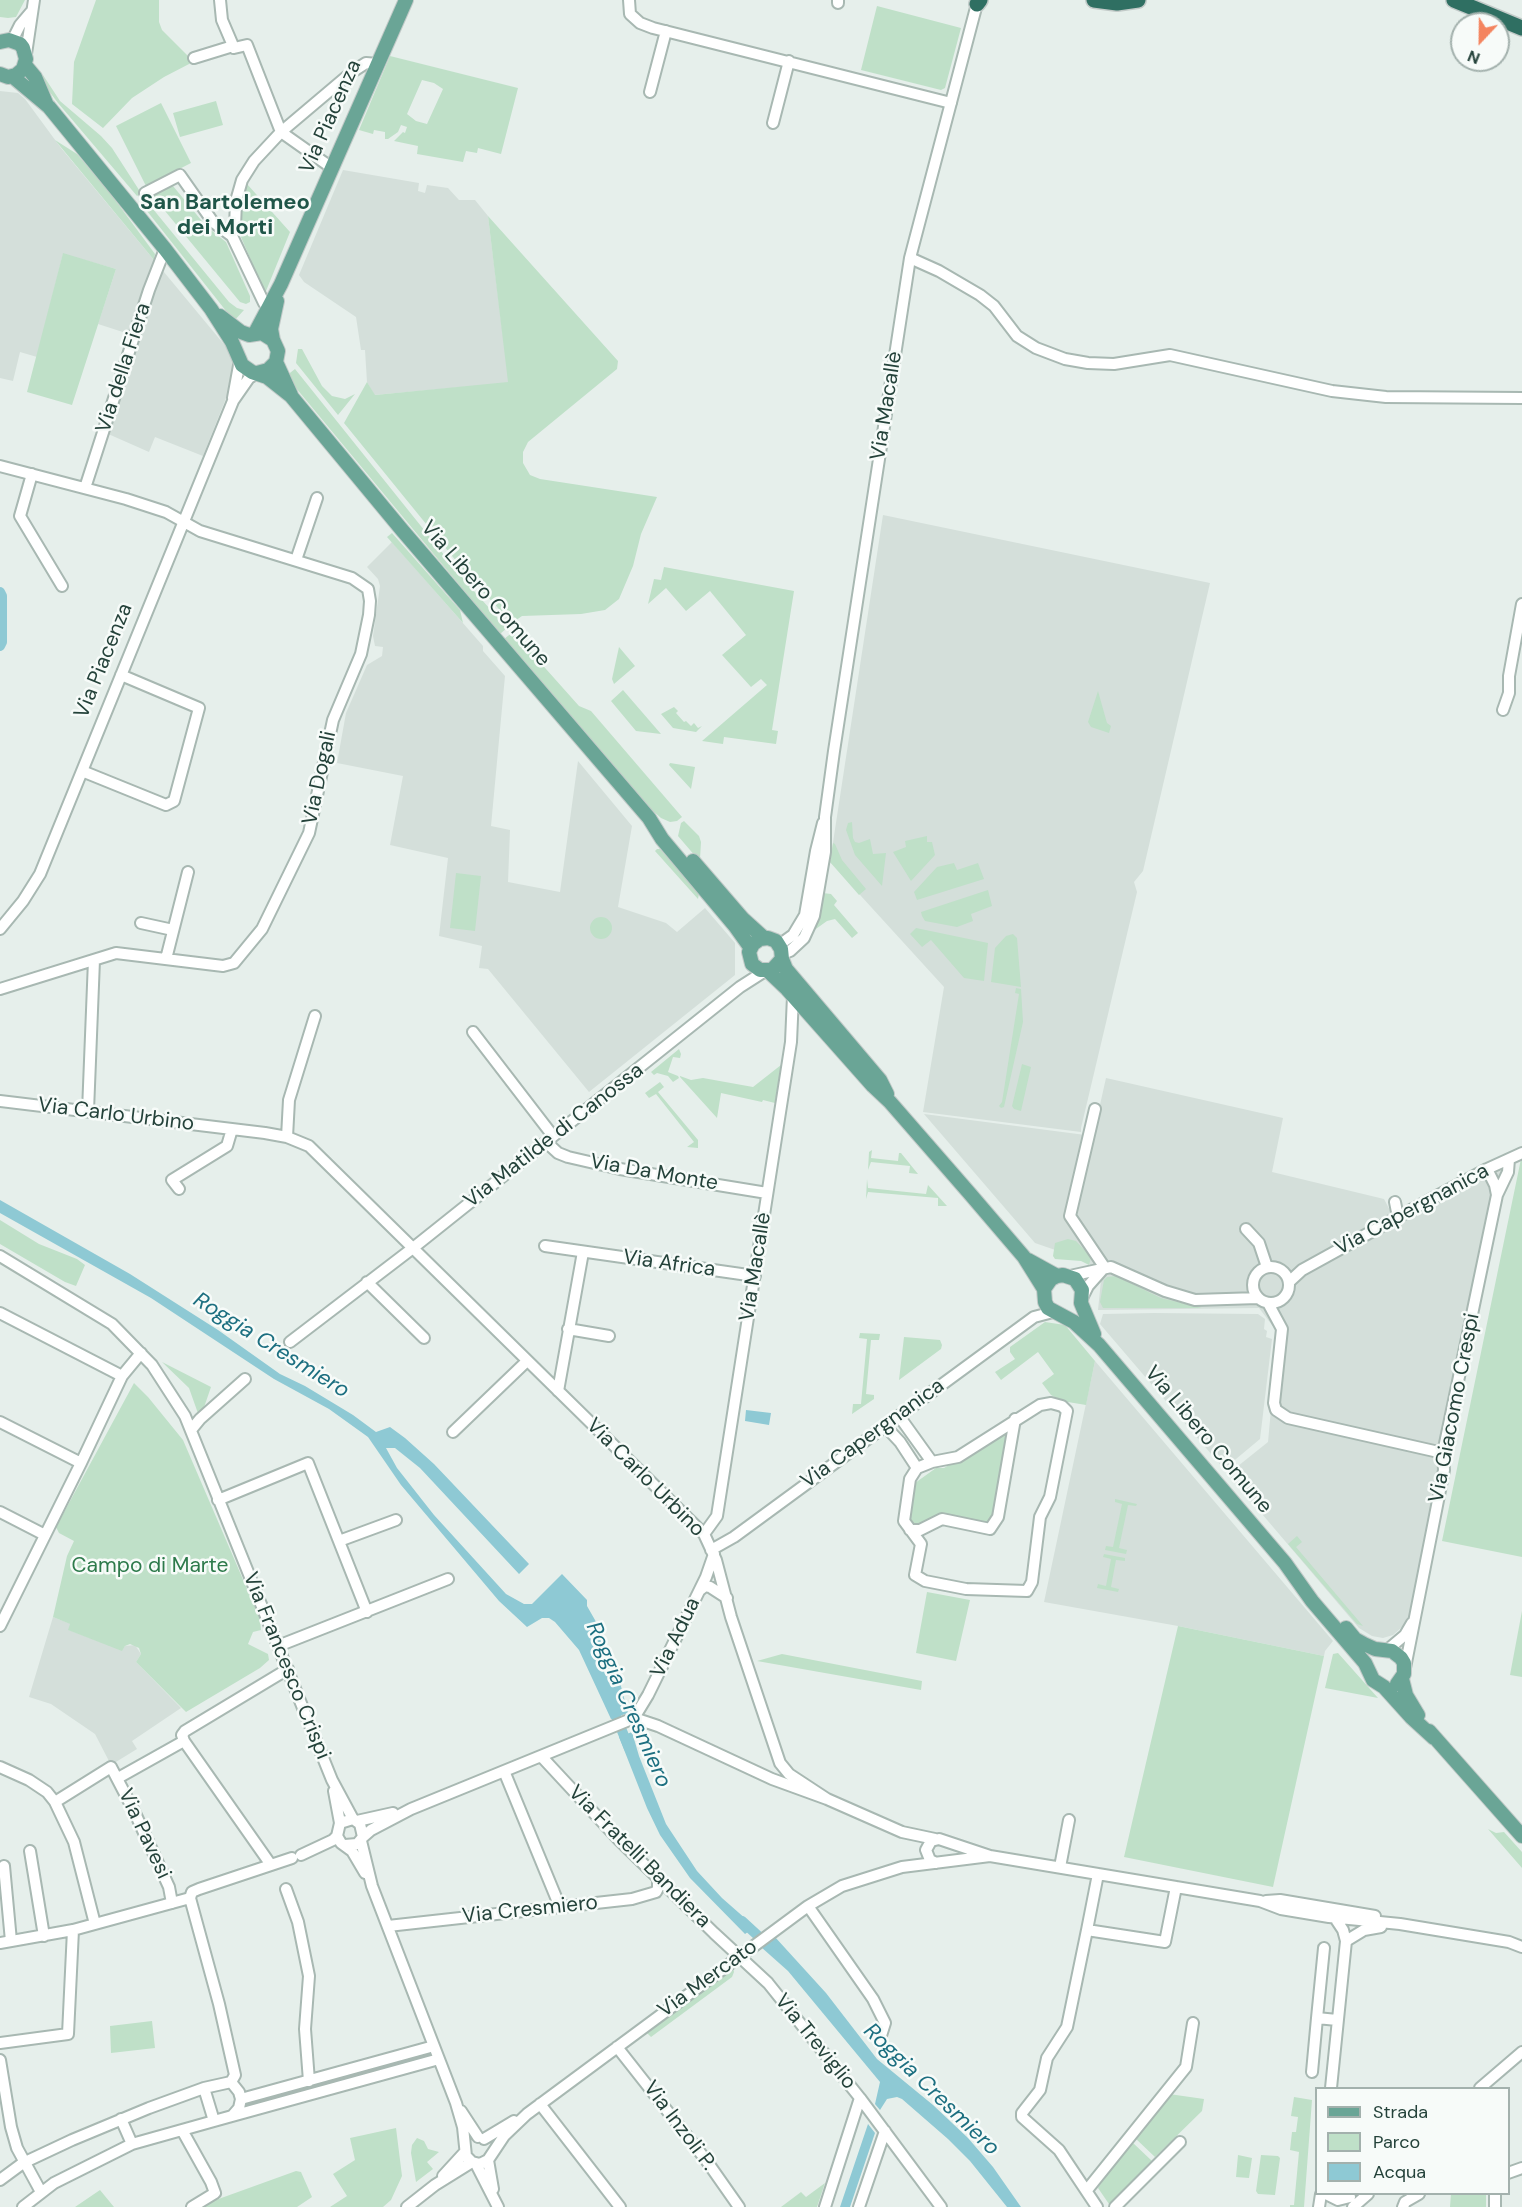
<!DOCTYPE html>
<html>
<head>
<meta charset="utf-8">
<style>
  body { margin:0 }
  #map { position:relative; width:1522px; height:2207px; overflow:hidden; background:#e6efeb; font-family:"DM Sans",sans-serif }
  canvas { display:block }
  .legend { position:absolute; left:1315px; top:2087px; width:195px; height:108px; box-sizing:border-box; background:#f7fbf9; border:2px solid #a3b1ad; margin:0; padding:8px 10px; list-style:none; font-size:18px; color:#24423a }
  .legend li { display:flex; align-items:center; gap:12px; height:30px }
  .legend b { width:30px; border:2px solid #a3b1ad }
  .north { position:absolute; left:1450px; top:12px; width:60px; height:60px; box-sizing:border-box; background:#f7fbf9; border:2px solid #a3b1ad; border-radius:50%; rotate:202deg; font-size:16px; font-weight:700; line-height:24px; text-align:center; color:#24423a }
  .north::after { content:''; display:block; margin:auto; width:21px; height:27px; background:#f4845f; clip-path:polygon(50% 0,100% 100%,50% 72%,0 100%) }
</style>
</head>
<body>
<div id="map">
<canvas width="1522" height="2207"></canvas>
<ul class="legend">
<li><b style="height:8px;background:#6aa596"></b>Strada</li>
<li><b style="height:16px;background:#bfe0c8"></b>Parco</li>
<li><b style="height:16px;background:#8ec9d4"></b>Acqua</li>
</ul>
<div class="north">N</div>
</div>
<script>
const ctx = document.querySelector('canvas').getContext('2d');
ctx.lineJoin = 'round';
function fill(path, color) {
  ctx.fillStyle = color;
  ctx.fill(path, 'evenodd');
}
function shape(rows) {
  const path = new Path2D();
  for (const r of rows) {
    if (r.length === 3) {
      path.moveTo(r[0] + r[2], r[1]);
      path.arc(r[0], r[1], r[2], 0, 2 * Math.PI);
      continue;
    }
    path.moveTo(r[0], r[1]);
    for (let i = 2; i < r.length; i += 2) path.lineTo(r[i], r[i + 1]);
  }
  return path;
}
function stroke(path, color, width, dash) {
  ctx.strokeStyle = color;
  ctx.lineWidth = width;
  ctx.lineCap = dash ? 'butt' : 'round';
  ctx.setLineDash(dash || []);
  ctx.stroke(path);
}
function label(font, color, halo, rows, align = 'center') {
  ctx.font = font + ' "DM Sans",sans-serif';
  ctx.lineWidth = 5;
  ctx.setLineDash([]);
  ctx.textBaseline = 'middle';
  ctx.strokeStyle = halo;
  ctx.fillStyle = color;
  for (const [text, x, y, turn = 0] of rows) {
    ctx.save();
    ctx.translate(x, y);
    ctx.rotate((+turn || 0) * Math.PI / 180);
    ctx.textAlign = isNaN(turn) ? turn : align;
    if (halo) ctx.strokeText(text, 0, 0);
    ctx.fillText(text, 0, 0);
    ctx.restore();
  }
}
fill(shape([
  [0,91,18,93,25,99,61,148,232,354,235,369,234,378,203,456,155,437,149,452,106,433,129,334,98,324,116,269,63,254,37,357,20,352,13,381,0,378],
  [343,170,419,183,418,191,425,193,427,185,448,188,459,200,475,200,488,216,509,383,374,395,367,382,365,350,361,350,356,317,304,282,299,275],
  [883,515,1210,583,1143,871,1134,882,1137,892,1081,1128,1081,1132,923,1112,944,987,830,862],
  [392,542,483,646,483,651,505,676,491,826,510,830,508,882,560,892,578,761,632,826,618,907,666,923,677,932,705,908,735,943,735,975,589,1092,488,969,479,968,482,946,439,936,448,858,390,845,403,776,337,763,346,713,367,665,382,656,383,647,375,646,373,636,380,586,378,579,367,567],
  [1106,1078,1283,1118,1272,1172,1384,1199,1396,1222,1505,1166,1410,1620,1393,1635,1383,1638,1372,1636,1359,1628,1228,1474,1268,1442,1278,1333,1259,1308,1098,1310,1101,1280,1087,1261,1035,1243,924,1114,1093,1136],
  [1154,1313,1258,1314,1265,1319,1264,1329,1267,1331,1266,1337,1272,1339,1260,1439,1224,1469,1100,1324,1103,1314],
  [1095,1361,1333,1641,1325,1651,1324,1656,1178,1626,1044,1602],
  [53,1617,71,1624,69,1630,122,1650,125,1646,135,1645,141,1654,136,1662,181,1708,132,1741,137,1749,111,1765,95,1734,51,1704,29,1697]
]), '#d4dfda');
fill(shape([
  [0,0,25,0,16,17,8,18,0,17],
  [96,0,159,0,159,22,162,30,188,56,191,63,164,77,132,98,103,128,72,104,74,62],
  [877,6,961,28,945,88,941,90,861,70],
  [390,56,518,88,501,154,478,148,477,153,466,151,463,162,417,154,418,146,394,141,403,132,405,133,407,127,401,125,398,132,388,139,385,139,385,132,374,130,373,134,359,130],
  [422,80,434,83,443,89,427,124,416,121,407,114],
  [43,75,60,101,101,136,112,148,141,193,137,196,58,103,39,78],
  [216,101,223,125,180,137,173,113],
  [161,103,191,163,146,186,116,126],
  [55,140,77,154,107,189,155,254,154,260],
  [247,184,290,232,266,291,264,291,238,230,242,197],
  [173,186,206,226,226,242,250,296,250,302,246,304,240,302,151,194],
  [144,198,229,302,237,308,244,310,234,321,147,211,140,201],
  [488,216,618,361,617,369,528,442,523,452,523,463,530,475,540,479,657,497,641,534,633,566,619,599,605,610,581,614,522,616,512,623,470,578,344,423,367,382,375,395,508,382],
  [63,253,116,269,72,405,27,392],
  [298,349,302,349,322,386,332,396,345,399,355,394,338,415,296,363],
  [295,369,465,581,507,628,500,634,286,376],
  [392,533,460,610,463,623,387,537],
  [664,567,794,591,772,730,778,731,776,744,724,737,723,744,702,741,767,685,761,679,751,687,722,655,746,635,710,591,686,611,666,588,648,604,654,579,661,580],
  [513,632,579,706,591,711,682,817,677,821,670,822,661,818,645,804,504,639],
  [619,647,635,666,614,684,612,679],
  [623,690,661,734,636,731,611,701],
  [1098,691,1107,723,1111,726,1109,733,1091,727,1088,722],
  [674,707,678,711,676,713,684,722,686,721,691,726,694,723,698,728,702,726,696,732,673,728,661,714],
  [670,763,695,767,691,789,669,765],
  [684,821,699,836,701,842,700,859,746,912,744,913,678,836,681,823],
  [852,822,853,838,855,842,859,843,870,839,873,854,886,853,882,886,855,855,846,830,848,823],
  [927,836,927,842,932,842,935,855,911,881,893,852,906,847,905,841],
  [833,843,835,844,842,860,866,889,859,895,830,862],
  [657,849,660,849,699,894,698,899,655,851],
  [954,863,957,870,978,863,984,879,917,900,914,892,937,867],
  [456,873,481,876,475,931,450,928],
  [988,890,992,906,971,914,973,921,957,927,925,921,922,916,921,912],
  [823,893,831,894,837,901,834,905,858,933,852,938,835,919,827,921,813,931,821,907],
  [601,928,11],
  [916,928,988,943,984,981,964,978,931,940,922,947,910,934],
  [1013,934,1017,938,1021,987,991,982,995,948,1006,936],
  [1016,988,1021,989,1023,1022,1004,1107,1001,1108,999,1106,1002,1102,1019,994,1015,993],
  [679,1049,681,1054,680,1058,673,1057,668,1072,678,1076,679,1078,673,1082,668,1076,657,1073,654,1075,651,1072],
  [1022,1064,1031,1067,1021,1111,1014,1109,1012,1106],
  [781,1065,775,1103,763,1100,762,1102,721,1093,717,1118,680,1077,680,1076,691,1080,703,1078,753,1087],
  [660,1082,664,1087,658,1092,698,1140,698,1148,687,1147,694,1142,656,1094,649,1098,645,1093],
  [872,1150,871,1158,898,1161,899,1153,901,1153,918,1174,909,1173,910,1166,871,1162,868,1170,869,1152],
  [1521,1159,1522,1159,1522,1557,1442,1541],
  [867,1179,868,1188,926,1194,928,1185,947,1206,938,1206,938,1198,868,1192,866,1199],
  [0,1220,39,1244,77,1259,85,1265,76,1286,65,1282,0,1244],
  [1068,1239,1076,1241,1091,1257,1089,1265,1081,1261,1055,1259,1053,1256,1055,1243],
  [1116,1276,1161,1298,1202,1308,1103,1308,1100,1302,1104,1280,1107,1277],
  [1045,1322,1065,1325,1095,1361,1086,1405,1062,1401,1051,1395,1042,1383,1054,1374,1038,1352,1001,1380,995,1372,1015,1359,1010,1352,1010,1347],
  [860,1333,880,1334,879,1340,871,1340,866,1394,874,1395,874,1399,852,1414,853,1404,861,1404,867,1339,859,1338],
  [904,1337,940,1340,942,1345,941,1349,899,1380],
  [162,1362,211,1387,200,1419,189,1388],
  [134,1383,148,1397,183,1440,260,1619,261,1630,253,1632,248,1644,268,1654,269,1660,260,1668,186,1712,136,1662,141,1654,139,1648,130,1644,125,1646,122,1651,68,1630,70,1624,53,1617,67,1556,74,1541,59,1533,56,1527],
  [1002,1433,1008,1438,992,1521,988,1525,936,1516,922,1526,910,1524,908,1517,915,1483,936,1468,944,1468],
  [1115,1499,1137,1504,1136,1506,1128,1505,1119,1548,1127,1550,1126,1554,1105,1550,1106,1546,1113,1547,1122,1504,1115,1502],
  [1297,1536,1302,1542,1296,1547,1363,1626,1357,1624,1288,1544],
  [1104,1554,1125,1558,1125,1561,1116,1560,1111,1587,1119,1589,1118,1592,1097,1588,1098,1584,1106,1586,1111,1559,1103,1557],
  [927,1592,970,1600,956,1661,916,1653],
  [1522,1611,1522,1677,1510,1675],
  [1178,1626,1324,1656,1273,1887,1124,1857],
  [1338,1653,1378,1698,1325,1688,1333,1654],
  [782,1654,922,1681,921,1690,757,1661],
  [1488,1829,1496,1833,1504,1832,1522,1852,1522,1868],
  [733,1968,734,1972,732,1977,651,2037,647,2033],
  [152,2021,155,2048,111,2053,110,2026],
  [1169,2094,1204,2099,1202,2111,1155,2157,1135,2138],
  [1294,2097,1312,2100,1304,2207,1290,2207,1290,2205,1294,2205,1299,2152,1290,2150,1292,2132,1296,2132,1298,2117,1291,2116],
  [396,2128,402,2176,391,2200,383,2207,330,2207,347,2196,333,2174,355,2160,350,2138],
  [417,2138,424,2141,428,2149,439,2152,427,2162,433,2169,416,2182,411,2153,412,2145],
  [1132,2142,1152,2161,1109,2204,1098,2188,1099,2186],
  [1238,2155,1252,2158,1249,2178,1236,2177],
  [1261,2155,1278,2156,1280,2158,1275,2195,1258,2194,1256,2191],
  [296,2171,301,2172,312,2197,297,2207,204,2207,213,2201],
  [825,2183,817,2207,781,2207,801,2192,806,2197],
  [100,2190,114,2207,75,2207],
  [1451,2194,1486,2194,1486,2207,1450,2207]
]), '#bfe0c8');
fill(shape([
  [0,1200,130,1274,218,1330,280,1374,305,1386,353,1415,376,1432,390,1427,405,1438,434,1464,529,1564,519,1574,420,1468,395,1448,386,1448,397,1468,434,1515,506,1594,524,1604,532,1604,562,1574,587,1600,587,1606,595,1620,617,1671,628,1713,611,1719,579,1650,555,1622,549,1618,542,1618,527,1627,499,1601,401,1485,368,1437,329,1409,274,1379,151,1298,0,1213],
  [746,1410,771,1413,769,1425,745,1421],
  [632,1732,639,1756,666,1824,697,1871,722,1898,755,1927,745,1934,690,1878,660,1835,647,1808,619,1737],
  [775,1937,826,1993,877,2059,933,2105,968,2138,993,2167,1021,2207,1007,2207,970,2161,948,2139,902,2099,897,2097,887,2099,880,2110,875,2104,880,2082,788,1971,761,1947],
  [868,2124,875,2133,850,2207,840,2207]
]), '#8ec9d4');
stroke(shape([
  [0,592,2,596,2,642,0,646],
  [611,1704,629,1748],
  [742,1921,768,1945]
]), '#8ec9d4', 10);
const minor = shape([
  [220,0,222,20,234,48,247,45,281,132,332,168],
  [629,0,630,14,640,23,653,28,951,103],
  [838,3,838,0],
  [12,41,20,25,31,12],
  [26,54,34,0],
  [194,58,233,46],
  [650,92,666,31],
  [773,123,789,61],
  [145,193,180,175,213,222,232,236,264,303,269,306],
  [232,236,235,227,236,201,242,180,254,161,281,132,352,72,366,63,378,64],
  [910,258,939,271,980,295,994,306,1017,336,1036,348,1065,359,1088,363,1114,364,1170,355,1332,391,1386,397,1522,398],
  [233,398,240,360],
  [0,466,126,499,166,512,200,531,352,578,368,589,370,601,369,615,361,654,333,720,309,833,262,929,234,963,223,966,116,953,0,989],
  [32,474,20,516,62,586],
  [85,488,149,290,165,249],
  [296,560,317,498],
  [1503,710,1509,693,1509,676,1522,604],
  [82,771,166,805,174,801,199,708,121,675],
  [141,923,173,930],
  [0,929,23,901,40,874,233,401,249,378,257,373],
  [779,945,793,935,805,915,816,851,823,823],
  [782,954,790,951,804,938,814,916,825,852,825,817,834,751,910,258,978,0],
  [166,959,188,872],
  [473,1032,553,1136],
  [0,1101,265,1133,287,1137,309,1146,704,1534,716,1560,731,1617,780,1763,789,1774,827,1799],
  [1095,1109,1070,1216,1105,1268],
  [88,1111,94,960],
  [287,1137,289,1100,315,1016],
  [546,1142,558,1153,568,1157,620,1169,767,1193],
  [1487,1169,1495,1185,1497,1195],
  [179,1189,172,1180,227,1146,232,1129],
  [1395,1202,1398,1217],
  [1246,1229,1259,1243,1267,1267],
  [545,1246,755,1276],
  [0,1256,112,1324,152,1365,185,1416,332,1780,353,1819],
  [1271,1285,18],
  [1070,1276,1111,1267,1165,1291,1195,1300,1258,1298],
  [367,1282,424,1338],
  [1289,1282,1302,1270,1398,1217,1487,1169,1522,1153],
  [1083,1296,1088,1286,1104,1268],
  [1268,1303,1282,1329,1274,1403,1276,1410,1288,1418,1443,1453],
  [0,1313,122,1376],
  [568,1329,609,1336],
  [290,1342,413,1248,740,987,765,971],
  [558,1391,583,1252],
  [1051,1403,1062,1406,1067,1411,1050,1497,1040,1517,1032,1582,1027,1591,966,1589,925,1581,915,1575,921,1544,904,1521,910,1479,917,1468,932,1462,958,1457,1040,1405,1051,1403],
  [899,1416,932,1462],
  [0,1422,81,1463],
  [885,1426,900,1442,917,1468],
  [191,1430,200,1419,245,1379],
  [453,1432,527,1361],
  [218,1500,308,1463,367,1612],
  [0,1512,45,1535],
  [910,1530,920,1530,942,1519,990,1529,998,1517,1015,1419],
  [704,1534,717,1516,791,1042,793,996],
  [339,1541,396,1520],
  [711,1550,734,1537,1034,1317,1053,1312],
  [700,1590,705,1586,710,1587,727,1598],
  [0,1626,81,1463,122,1376,141,1353],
  [278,1646,448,1579],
  [1386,1651,1405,1635,1412,1623],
  [1405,1668,1444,1470,1443,1453,1497,1195,1508,1172,1509,1159],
  [634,1718,658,1726,772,1779,827,1799,902,1832,935,1839],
  [634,1718,648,1695,706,1577,714,1554],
  [541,1756,619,1840,714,1933,768,1983,860,2098,941,2207],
  [0,1767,29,1780,47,1792,55,1802,74,1842,95,1924],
  [504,1771,560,1907],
  [118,1778,184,1741],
  [334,1791,340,1823],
  [55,1802,111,1767,134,1811,169,1887,172,1903],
  [357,1821,393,1813],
  [363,1837,371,1830,411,1809,634,1718],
  [361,1841,372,1886,456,2103,463,2127,466,2156,472,2162,480,2164,488,2160,504,2136,527,2114,808,1906,842,1886,902,1867,990,1856],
  [345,1845,357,1844,363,1837,360,1824,353,1819,340,1823,337,1836,341,1843,352,1851,365,1873],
  [30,1851,44,1936],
  [301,1855,333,1840,337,1836],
  [936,1863,930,1860,926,1850,931,1841,939,1839,990,1856,1260,1901,1281,1909,1329,1917,1400,1924,1509,1942,1522,1947],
  [271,1865,184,1741,182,1735,185,1731,288,1669],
  [4,1866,11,1941],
  [1060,1867,1069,1820],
  [286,1889,298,1922,309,1976,305,2029,309,2081],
  [1266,1901,1280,1900,1375,1916],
  [808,1906,873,1999,885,2023,879,2042],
  [388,1926,632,1899,656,1892,658,1888,658,1878],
  [1087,1930,1098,1874],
  [1346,1941,1364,1930,1381,1927],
  [0,1943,73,1930,190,1898],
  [1317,2018,1324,1948],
  [0,2043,68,2034,73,1930],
  [617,2047,706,2160,739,2207],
  [0,2060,11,2127,17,2148,41,2192],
  [1312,2072,1317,2018,1337,2020],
  [231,2082,235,2075,219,2004,190,1898,192,1892,199,1889,292,1858],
  [231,2082,239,2092,241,2099,239,2108,232,2116,214,2121,204,2088,231,2082],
  [1331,2088,1346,1941,1343,1930,1335,1918],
  [1480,2088,1522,2052],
  [241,2099,434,2046],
  [540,2104,620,2207],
  [461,2111,478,2137],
  [232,2116,439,2059],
  [121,2119,132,2144],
  [182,2130,211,2182,215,2193,192,2207],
  [484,2139,514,2121],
  [488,2160,493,2189],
  [476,2164,498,2207],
  [1508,2173,1522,2168],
  [443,2176,465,2152],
  [0,2180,23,2163,72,2140,149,2108,204,2088],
  [1087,2190,1186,2067,1193,2023],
  [1326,2194,1338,2200,1350,2197],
  [1495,2194,1495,2207],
  [23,2207,54,2183,132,2144,214,2121],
  [407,2207,435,2185,472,2162],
  [825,2207,860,2098],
  [859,2207,885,2131],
  [1097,2207,1059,2150,1022,2117,1022,2113,1040,2090,1047,2058,1067,2027,1087,1930,1165,1942,1176,1887],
  [1115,2207,1180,2142],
  [1319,2207,1321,2194],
  [1353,2207,1368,2194],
  [1403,2207,1405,2202,1419,2194]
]);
const major = shape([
  [0,42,9,40,20,44,23,48,26,59,23,69,16,75,8,77,0,74],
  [25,65,35,77,46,103],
  [12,76,49,107,165,249,211,309,232,342,242,365,252,372,267,377,291,396,402,530,649,818,662,839,735,926,750,947],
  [220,316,241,332,249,335,262,333,273,340,278,351,276,362,268,370,257,373],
  [255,333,281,284,406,0],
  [273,340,271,329,277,301],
  [276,362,291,395],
  [693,861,743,919,764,938],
  [782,959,772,970,760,970,752,964,749,952,753,944,760,939,768,938,776,941,781,949,782,959,786,969,880,1080,887,1094],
  [768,971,787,989,873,1086,890,1102,971,1195,1024,1257,1044,1289],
  [1028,1260,1057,1276,1063,1275,1075,1279,1082,1290,1081,1303,1094,1334],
  [1057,1276,1051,1279,1044,1289,1045,1302,1048,1308,1074,1322,1099,1345,1285,1563,1312,1601,1365,1663,1373,1680,1384,1687,1411,1717,1434,1738],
  [1346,1628,1355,1639,1364,1644,1375,1649,1392,1651,1401,1658,1404,1663,1404,1674,1397,1684],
  [1402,1679,1406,1695,1418,1715],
  [1429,1731,1522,1836]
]);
const highway = shape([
  [1094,0,1117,3,1138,0],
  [1454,0,1522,28],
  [977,4,980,0]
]);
stroke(minor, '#a8b8b2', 14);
stroke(major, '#c2cac8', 16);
stroke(highway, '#c2cac8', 18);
stroke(minor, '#fff', 10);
stroke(major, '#6aa596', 14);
stroke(highway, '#2f6f62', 15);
label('21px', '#24423a', '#f7fbf9', [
  ["Via Piacenza",331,117,-66],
  ["Via della Fiera",124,368,-72],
  ["Via Macallè",887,406,-81],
  ["Via Libero Comune",485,594,49],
  ["Via Piacenza",104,661,-68],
  ["Via Dogali",320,778,-78],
  ["Via Carlo Urbino",116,1115,7],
  ["Via Matilde di Canossa",554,1136,-38],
  ["Via Da Monte",654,1173,10],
  ["Via Capergnanica",1412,1210,-28],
  ["Via Africa",669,1264,8],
  ["Via Macallè",756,1267,-81],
  ["Via Giacomo Crespi",1455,1408,-79],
  ["Via Capergnanica",873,1434,-36],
  ["Via Libero Comune",1208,1440,50],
  ["Via Carlo Urbino",645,1478,45],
  ["Via Adua",676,1638,-64],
  ["Via Francesco Crispi",286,1666,68],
  ["Via Pavesi",144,1834,65],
  ["Via Fratelli Bandiera",639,1857,45],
  ["Via Cresmiero",530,1910,-6],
  ["Via Mercato",708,1979,-36],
  ["Via Treviglio",815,2042,51],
  ["Via Inzoli P.",679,2126,53]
]);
label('21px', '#2d7a4b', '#f7fbf9', [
  ["Campo di Marte",150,1566]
]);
label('bold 22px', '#1f5548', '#f7fbf9', [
  ["San Bartolemeo",225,203],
  ["dei Morti",225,228]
]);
label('italic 22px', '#1c6f80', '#f7fbf9', [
  ["Roggia Cresmiero",271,1346,32],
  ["Roggia Cresmiero",628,1705,66],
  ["Roggia Cresmiero",931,2090,44]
]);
</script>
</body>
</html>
